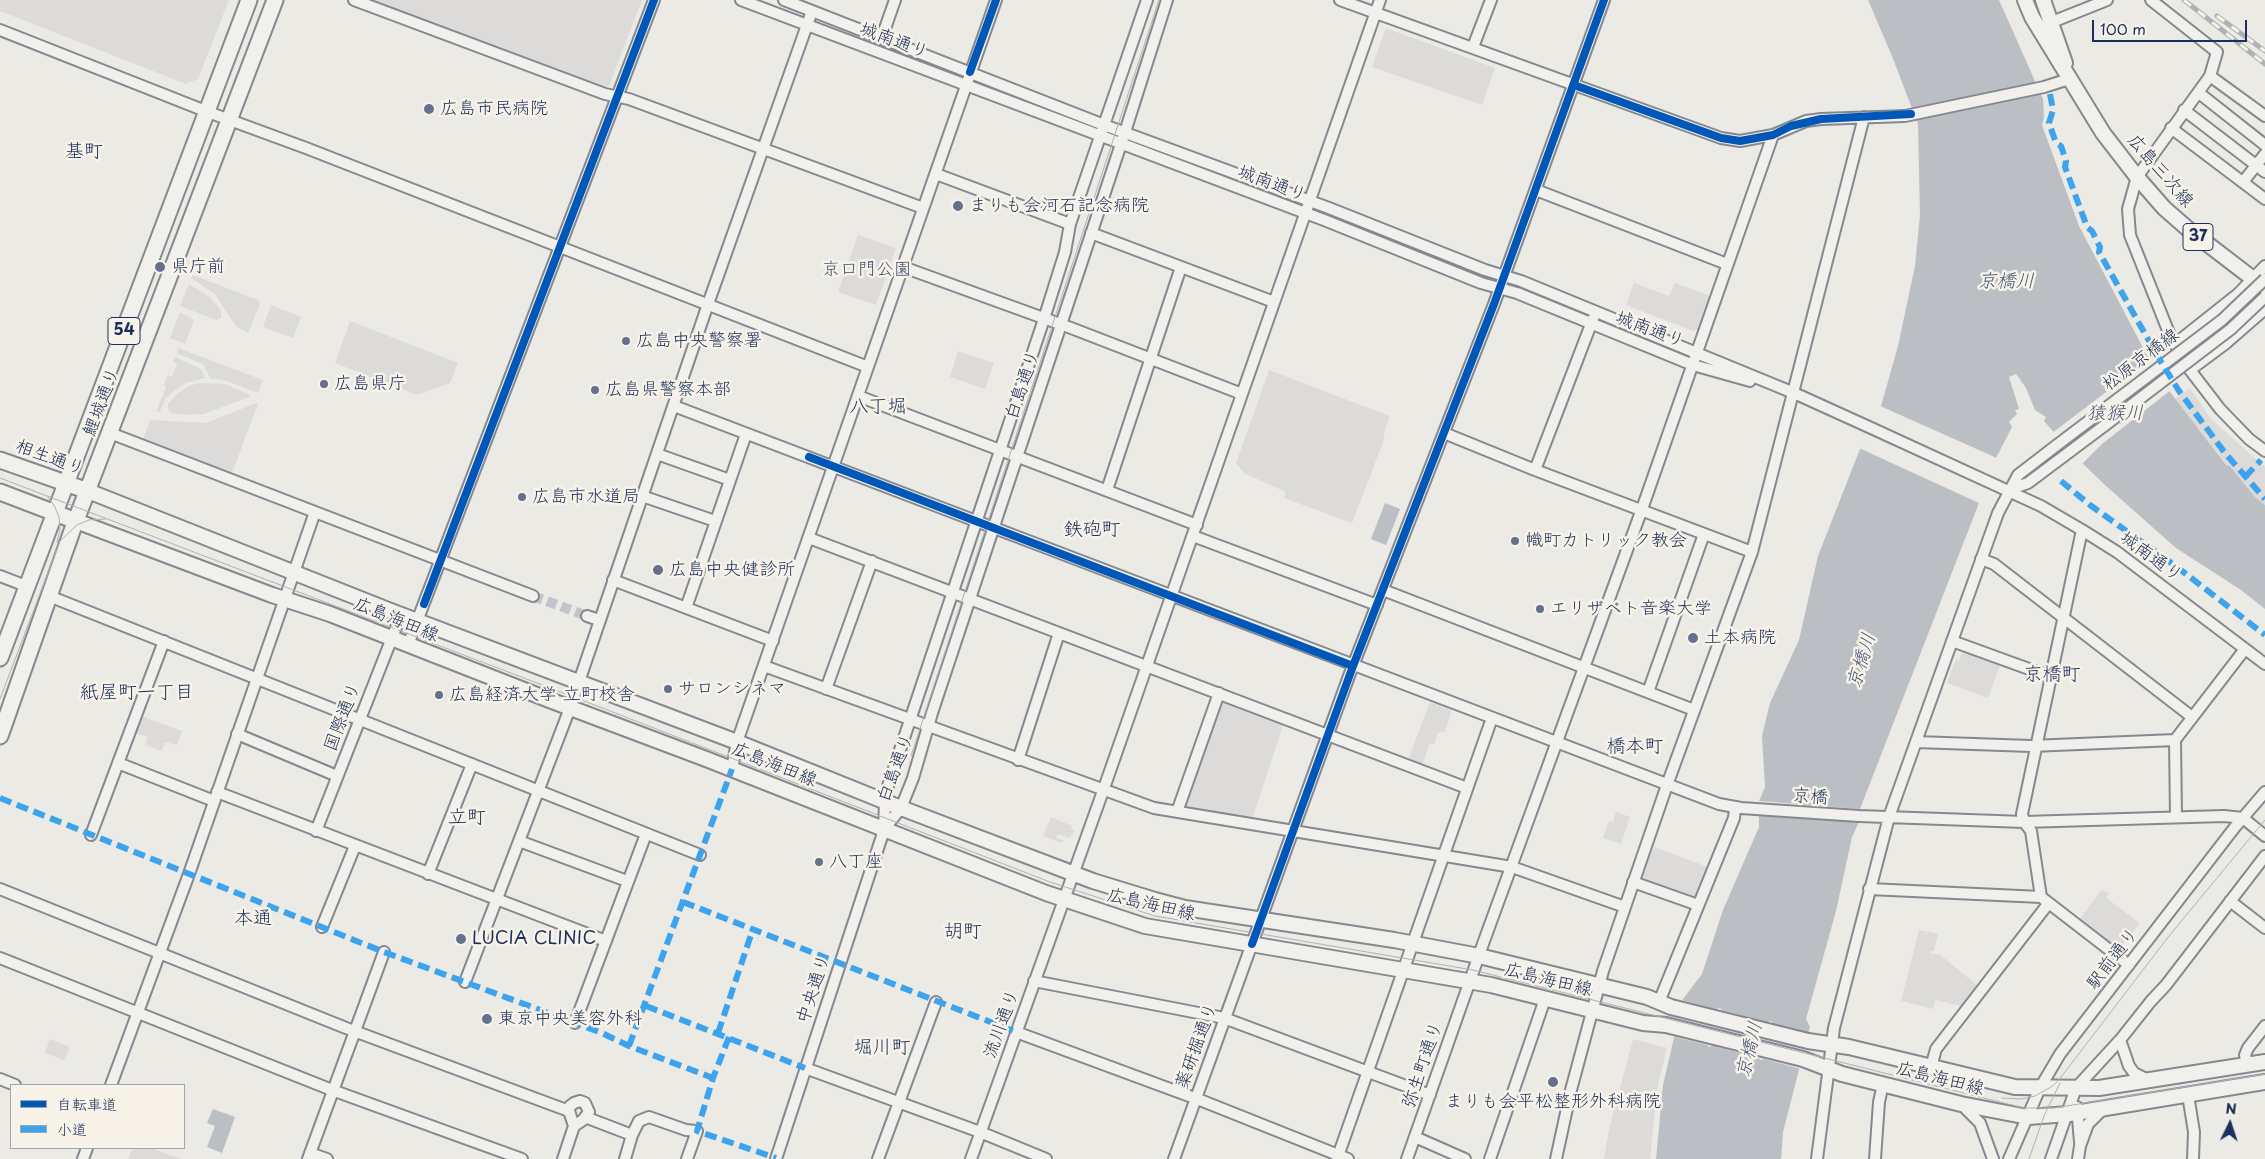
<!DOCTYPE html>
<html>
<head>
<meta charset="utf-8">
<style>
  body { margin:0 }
  #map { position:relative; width:2265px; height:1159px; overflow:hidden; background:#ebeae5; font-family:"Playpen Sans","Klee One",sans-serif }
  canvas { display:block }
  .legend { position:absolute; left:10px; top:1084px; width:175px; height:65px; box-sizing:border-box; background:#f7f3e8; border:1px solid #9fa5b1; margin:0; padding:6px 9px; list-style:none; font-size:15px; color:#1b2f5e }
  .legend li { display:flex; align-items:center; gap:10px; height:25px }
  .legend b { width:25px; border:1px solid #9fa5b1 }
  .north { position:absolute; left:2205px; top:1099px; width:50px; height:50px; -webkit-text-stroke:4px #f7f3e8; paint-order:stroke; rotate:4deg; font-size:14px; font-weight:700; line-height:20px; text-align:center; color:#1b2f5e }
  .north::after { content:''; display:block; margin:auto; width:18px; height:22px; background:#1b2f5e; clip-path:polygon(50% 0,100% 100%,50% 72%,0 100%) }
  .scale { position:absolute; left:2092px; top:20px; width:155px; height:22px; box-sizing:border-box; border:2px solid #1b2f5e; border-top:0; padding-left:6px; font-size:15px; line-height:18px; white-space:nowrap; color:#1b2f5e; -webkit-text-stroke:4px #f7f3e8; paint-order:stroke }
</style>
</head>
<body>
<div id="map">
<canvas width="2265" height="1159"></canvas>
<ul class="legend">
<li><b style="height:6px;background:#0057b8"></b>自転車道</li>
<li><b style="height:6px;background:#3da3ed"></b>小道</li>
</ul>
<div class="north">N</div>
<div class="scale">100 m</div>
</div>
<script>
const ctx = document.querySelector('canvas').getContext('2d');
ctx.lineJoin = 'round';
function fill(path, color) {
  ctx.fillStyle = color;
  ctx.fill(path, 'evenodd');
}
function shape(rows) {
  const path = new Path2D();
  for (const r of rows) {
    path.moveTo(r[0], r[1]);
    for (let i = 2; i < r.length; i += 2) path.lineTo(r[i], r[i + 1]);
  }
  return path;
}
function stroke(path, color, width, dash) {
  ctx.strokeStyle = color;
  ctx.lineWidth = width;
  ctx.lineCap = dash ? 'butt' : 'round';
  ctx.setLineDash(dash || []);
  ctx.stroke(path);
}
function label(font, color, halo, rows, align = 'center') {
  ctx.font = font + ' "Playpen Sans","Klee One",sans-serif';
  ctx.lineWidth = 5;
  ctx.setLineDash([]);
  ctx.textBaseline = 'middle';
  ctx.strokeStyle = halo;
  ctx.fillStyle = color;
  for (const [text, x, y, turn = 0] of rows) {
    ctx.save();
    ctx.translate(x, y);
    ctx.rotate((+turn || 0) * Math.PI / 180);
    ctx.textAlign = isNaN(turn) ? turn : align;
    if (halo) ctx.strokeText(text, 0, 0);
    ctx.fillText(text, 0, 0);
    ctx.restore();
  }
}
fill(shape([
  [0,0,229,0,198,79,186,84,0,11],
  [366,0,642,0,609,86,603,89],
  [1386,28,1495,68,1482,105,1372,67],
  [858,235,896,248,876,305,838,292],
  [193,275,258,300,260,304,248,333,236,326,215,294,191,278],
  [1634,283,1669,296,1675,283,1710,296,1700,329,1693,331,1626,305],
  [189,284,211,298,221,311,221,318,216,320,180,306],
  [271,305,301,317,293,338,263,327],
  [180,312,194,320,185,344,170,338],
  [350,321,458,363,450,383,417,395,335,363],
  [178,348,263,380,258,393,226,381,210,378,204,365,177,353],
  [958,351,994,363,985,389,950,377],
  [175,357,201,369,205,378,186,383,174,391,166,398,160,411,156,412,166,387,164,385,168,375,172,377,177,364,173,362],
  [1269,370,1392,417,1390,416,1383,436,1385,437,1352,523,1284,498,1286,492,1244,473,1236,463],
  [200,383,225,384,250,395,249,397,204,414,187,415,172,413,168,410,168,404,176,395,188,386],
  [2190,388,2211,419,2265,467,2265,505,2256,498,2229,465,2228,466,2175,399],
  [256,403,258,404,232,473,143,440,150,420,206,423],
  [1963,650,2001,663,1988,698,1947,683,1956,659,1959,660],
  [1225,702,1283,725,1252,820,1187,809,1184,803,1220,703],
  [1430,702,1452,710,1445,731,1438,733,1434,744,1430,743,1422,765,1408,760],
  [141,716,182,731,177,745,165,742,162,751,145,745,148,737,135,733],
  [1616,812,1630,817,1621,844,1603,838,1609,821,1613,822],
  [1051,817,1072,826,1071,829,1075,830,1070,838,1058,834,1056,838,1063,840,1062,843,1043,836],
  [1654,847,1708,867,1696,896,1689,897,1646,882,1643,876],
  [2102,889,2109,894,2106,898,2140,923,2121,947,2116,948,2079,920],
  [1919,930,1938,934,1934,951,1931,951,1931,954,1939,954,1977,985,1961,1006,1935,1000,1933,1009,1901,1001],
  [50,1039,70,1047,64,1060,45,1053],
  [1633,1039,1667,1048,1657,1089,1650,1159,1604,1159,1609,1130],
  [133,1148,151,1148,181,1159,128,1159]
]), '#dcdbd9');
fill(shape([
  [1868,0,1999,0,2043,99,2044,117,2042,125,2079,226,2149,359,2167,388,2227,466,2229,465,2256,498,2265,505,2265,609,2241,590,2176,548,2106,486,2077,458,2044,421,2046,417,2035,410,2026,388,2016,374,2009,377,2019,409,2015,410,2017,414,2009,422,2012,427,1996,458,1979,503,1860,809,1859,822,1852,837,1836,911,1806,1019,1810,1027,1783,1132,1781,1159,1656,1159,1663,1085,1683,999,1702,974,1723,910,1759,827,1759,801,1765,787,1762,736,1770,703,1799,640,1818,556,1858,454,1881,406,1898,346,1915,266,1920,215,1918,124,1892,56],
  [1385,503,1400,509,1386,545,1371,539],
  [213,1109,235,1117,222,1153,207,1147,215,1126,207,1123]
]), '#bbbec3');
fill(shape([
  [2151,358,2171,390,2102,444,2081,465,2052,433],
  [1878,405,1999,459,1994,465,1981,504,1859,448,1861,444,1863,444],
  [1759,801,1860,809,1859,822,1758,814],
  [1681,1000,1716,1009,1720,1008,1722,1010,1767,1022,1771,1021,1773,1024,1810,1033,1801,1069,1764,1059,1761,1060,1758,1058,1713,1046,1709,1047,1707,1045,1671,1036]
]), '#ebeae5');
stroke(shape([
  [533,596,587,616]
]), '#c1c5ca', 10, [10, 5]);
const minor = shape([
  [354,0,605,94,629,99,923,208],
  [741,0,1324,220,1481,283,1517,293,1693,365,1750,381],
  [784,0,1104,125,1329,208,1485,270,1521,281,1794,393,1869,427,2041,506,2082,530,2117,552,2265,664],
  [1340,0,1721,138,1740,141,1773,135,1806,121,1821,119,1905,116,2044,87,2069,79],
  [2151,0,2217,52,2210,76,2137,177,2128,209,2130,235,2169,333,2190,370,2220,409,2249,439,2265,451],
  [2052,22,2107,0],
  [0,30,208,112,306,148,868,367],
  [882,37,895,0],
  [1473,47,1491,0],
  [2210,76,2265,116],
  [2199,93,2265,145],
  [2184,110,2265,172],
  [2171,128,2265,199],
  [936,174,1070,224],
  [2243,182,2265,154],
  [1536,190,1727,264],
  [1091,233,1274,302],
  [903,267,1071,328,1242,394],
  [2175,344,2238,294,2265,266],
  [2190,370,2225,344,2265,309],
  [858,396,1197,525],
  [674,406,1719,804,1741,808,1859,816,2024,822,2224,816,2243,818,2265,836],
  [110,433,533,596],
  [1444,433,1535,470,1752,552],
  [657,454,730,480],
  [1535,470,1593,319],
  [1107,490,1181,267],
  [2008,490,2028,483,2104,426],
  [642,496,715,521],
  [1193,536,1377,605],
  [809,538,1467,788],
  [1981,559,1994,564,2192,717],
  [0,576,26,586],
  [613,580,773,641],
  [1383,590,1694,710],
  [49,596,700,855],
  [686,608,746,434],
  [587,616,599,620],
  [1952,641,2051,677],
  [408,645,654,0],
  [764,666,1154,808,1512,867,1625,907],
  [826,689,872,561],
  [1648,692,1704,534],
  [237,734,337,776],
  [1916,742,2031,746,2175,740],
  [1018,760,1059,633],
  [118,763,214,801],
  [732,769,737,742,996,0],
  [217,792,606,941],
  [1177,812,1219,693],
  [2176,817,2175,740,2245,649],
  [884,829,901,808,913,778,932,713,1125,132,1167,0],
  [316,831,401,615],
  [91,835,164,641],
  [519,841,627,881],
  [428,874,472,764],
  [1633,882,1698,905],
  [0,889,346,1028,569,1111],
  [1869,889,2041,897,2129,965],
  [2041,897,2031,831,2024,822,2022,814,2082,530],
  [2230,901,2265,928],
  [322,927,355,846],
  [0,958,332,1090,522,1159],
  [1034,981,1224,1018,1430,1095],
  [465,982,570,708,708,304,812,11],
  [1659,1002,1734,818,1735,808],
  [575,1023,646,834],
  [1016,1032,1200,1100,1348,1159],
  [2120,1040,2129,1066,2134,1073,2148,1080],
  [2247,1065,2245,1055,2248,1048,2265,1026],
  [1931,1067,1936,1049,2048,904],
  [805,1068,980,1132,1046,1159],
  [0,1079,15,1085],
  [111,1085,189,874,315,512],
  [2188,1095,2194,1132,2193,1159],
  [580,1101,585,1103,589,1112,583,1120,574,1126,569,1111,570,1106,574,1103,580,1101],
  [1962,1105,1980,1123,1993,1159],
  [2077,1107,2080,1142],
  [585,1117,632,1135,625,1159],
  [632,1135,639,1121,649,1117,686,1130,697,1131,687,1159],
  [1415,1137,1465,1159],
  [310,1153,327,1159],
  [83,1159,87,1148],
  [308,1159,384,952],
  [563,1159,574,1126],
  [776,1159,884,830,885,801,888,786,1044,319,1065,252,1070,224,1147,0],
  [878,1159,936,1002],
  [971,1159,1103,791,1380,0],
  [1174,1159,1349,676,1494,304,1604,0],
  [1337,1159,1492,718],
  [1407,1159,1484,941,1642,509,1773,135],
  [1490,1159,1545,999],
  [1556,1159,1571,1090,1603,971,1667,785,1752,552,1864,117],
  [1817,1159,1834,1028,1889,817,1998,513,2018,475,2057,445],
  [1875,1159,1879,1102,1883,1084],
  [2009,1159,2040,1088,2060,1054,2235,827,2265,792],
  [2051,1159,2076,1088,2120,1040,2151,1001,2166,985,2265,856],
  [2078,1159,2080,1146,2088,1124,2103,1109]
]);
const major = shape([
  [2025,0,2032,17,2103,133,2137,177,2164,208,2188,229,2265,288],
  [2043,0,2065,63],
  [88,491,391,611,737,742,901,808,1093,881,1155,900,1185,908,1394,940,1479,956,1647,997,1671,1007,1808,1041,1849,1047,2015,1087,2099,1088,2265,1062],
  [76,521,272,595,330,614,552,701,706,759,1046,893,1145,926,1491,985,1643,1023,1666,1025,1803,1059,1842,1074,1961,1104,2028,1117,2069,1114,2265,1082]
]);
const highway = shape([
  [0,460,88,491],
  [0,492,76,521],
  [0,658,249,0],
  [0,736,73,528,275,0]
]);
stroke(minor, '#85888f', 14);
stroke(major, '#85888f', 18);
stroke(highway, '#85888f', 19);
stroke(minor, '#f1f0ec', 10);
stroke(major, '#f1f0ec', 14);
stroke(highway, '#f1f0ec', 15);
stroke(shape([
  [0,478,592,704,1050,882,1155,916,1473,970,2024,1108,2054,1108,2265,1074],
  [47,496,54,505,59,517,60,530,57,542],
  [0,699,60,541,77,525,89,520,106,519],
  [911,756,1159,0],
  [2002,1098,2021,1099,2035,1096,2051,1087,2058,1081,2169,936,2265,820],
  [2029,1159,2044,1116,2060,1083]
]), '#b0b1b4', 1);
const rail = shape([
  [2184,0,2265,64],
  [2217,16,2265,51]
]);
stroke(rail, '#b0b1b4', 5);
stroke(rail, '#f7f3e8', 3, [9]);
const minorBridge = shape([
  [2104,426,2231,329,2265,297],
  [2057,445,2222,320,2265,279]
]);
stroke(minorBridge, '#85888f', 14, []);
stroke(minorBridge, '#f1f0ec', 10);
stroke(shape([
  [2050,94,2053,110,2049,123,2056,143,2061,146,2066,161,2065,167,2087,227,2092,231,2100,247,2099,252,2158,357,2179,391,2225,453,2265,499],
  [2245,477,2261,460],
  [2061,481,2090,505,2177,567,2265,635],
  [0,798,384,952,602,1033,629,1046,713,1078],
  [683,902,1016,1032],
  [646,1006,805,1068],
  [718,1033,753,929],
  [729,1037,713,1078,697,1131,776,1158],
  [629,1046,732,769]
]), '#3da3ed', 6, [12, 6]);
stroke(shape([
  [970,72,996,0],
  [1574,85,1721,138,1740,141,1773,135,1791,126,1821,119,1911,114],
  [809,457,1353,666],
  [424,604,654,0],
  [1252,944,1353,666,1494,304,1604,0]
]), '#0057b8', 8);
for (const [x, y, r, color] of [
  [429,109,6,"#64708d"],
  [958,206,6,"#64708d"],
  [160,267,6,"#64708d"],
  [626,341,5,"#64708d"],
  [324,384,5,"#64708d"],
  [595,390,5,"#64708d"],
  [522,497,5,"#64708d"],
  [1515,541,5,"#64708d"],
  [658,570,6,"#64708d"],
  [1540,609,5,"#64708d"],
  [1693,638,6,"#64708d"],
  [668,689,5,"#64708d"],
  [439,695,5,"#64708d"],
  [819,862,5,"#64708d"],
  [461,939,6,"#64708d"],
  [487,1019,6,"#64708d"],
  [1553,1082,6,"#64708d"]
]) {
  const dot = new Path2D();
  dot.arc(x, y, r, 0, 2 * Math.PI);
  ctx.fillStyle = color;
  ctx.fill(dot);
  stroke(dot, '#f7f3e8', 2);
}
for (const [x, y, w] of [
  [2198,237,30],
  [124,331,32]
]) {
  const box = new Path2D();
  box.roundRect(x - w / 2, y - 13.5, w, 27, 4);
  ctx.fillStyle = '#f7f3e8';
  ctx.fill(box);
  stroke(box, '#1b2f5e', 1);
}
label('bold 16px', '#1b2f5e', null, [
  ["37",2198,237],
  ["54",124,331]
]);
label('18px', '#1b2f5e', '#f7f3e8', [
  ["城南通り",894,41,21],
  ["広島三次線",2160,171,49],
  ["城南通り",1272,184,21],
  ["城南通り",1650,330,21],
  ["松原京橋線",2141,360,-37],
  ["白島通り",1023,385,-71],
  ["鯉城通り",102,402,-69],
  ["相生通り",50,458,20],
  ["城南通り",2151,557,36],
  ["広島海田線",396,620,22],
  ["国際通り",343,717,-69],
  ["広島海田線",774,765,22],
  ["白島通り",896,768,-69],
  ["京橋",1810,797,4],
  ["広島海田線",1151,905,13],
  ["駅前通り",2113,959,-52],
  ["広島海田線",1548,980,14],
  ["中央通り",814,989,-72],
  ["流川通り",1002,1024,-70],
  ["薬研掘通り",1197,1046,-70],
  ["弥生町通り",1423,1065,-71],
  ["広島海田線",1940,1079,14]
]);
label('18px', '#1b2f5e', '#f7f3e8', [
  ["広島市民病院",440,109],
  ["まりも会河石記念病院",969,206],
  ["県庁前",171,267],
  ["広島中央警察署",636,341],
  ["広島県庁",334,384],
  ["広島県警察本部",605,390],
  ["広島市水道局",532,497],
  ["幟町カトリック教会",1525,541],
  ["広島中央健診所",669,570],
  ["エリザベト音楽大学",1550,609],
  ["土本病院",1704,638],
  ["サロンシネマ",678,689],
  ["広島経済大学 立町校舎",449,695],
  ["八丁座",829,862],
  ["LUCIA CLINIC",472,939],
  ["東京中央美容外科",498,1019],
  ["まりも会平松整形外科病院",1553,1102,"center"]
], 'left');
label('18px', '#3f4f75', '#f7f3e8', [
  ["京口門公園",867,270]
]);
label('19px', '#1b2f5e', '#f7f3e8', [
  ["基町",84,152],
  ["八丁堀",878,407],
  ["鉄砲町",1092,530],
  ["京橋町",2052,675],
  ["紙屋町一丁目",137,693],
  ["橋本町",1635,747],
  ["立町",467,818],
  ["本通",253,919],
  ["胡町",963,932],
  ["堀川町",882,1048]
]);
label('italic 19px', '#455478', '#f7f3e8', [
  ["京橋川",2006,282],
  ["猿猴川",2115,414],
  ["京橋川",1862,661,-73],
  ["京橋川",1750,1050,-76]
]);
</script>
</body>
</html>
